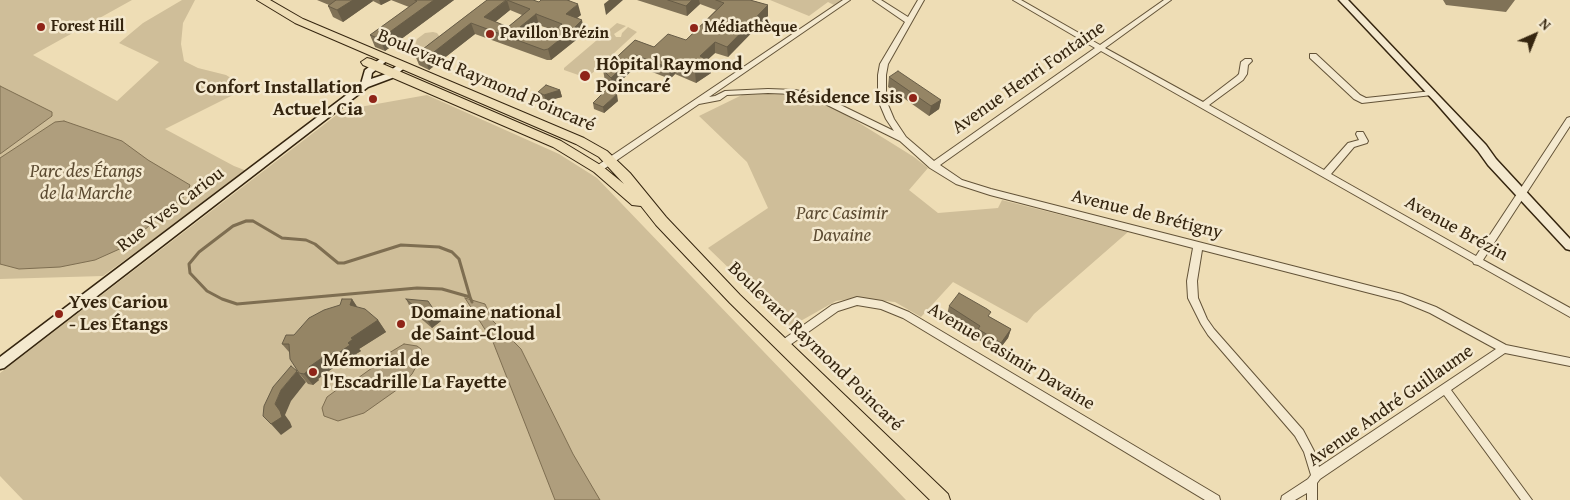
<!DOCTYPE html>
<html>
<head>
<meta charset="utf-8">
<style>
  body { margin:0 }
  #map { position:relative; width:1570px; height:500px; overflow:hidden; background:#eeddb5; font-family:"Gentium Book Plus",serif }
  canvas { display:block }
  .north { position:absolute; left:1510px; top:10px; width:50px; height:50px; -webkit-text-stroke:4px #f4e9cf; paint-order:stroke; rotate:44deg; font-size:14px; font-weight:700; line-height:20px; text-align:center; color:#35250f }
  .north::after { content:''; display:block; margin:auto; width:18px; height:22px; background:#35250f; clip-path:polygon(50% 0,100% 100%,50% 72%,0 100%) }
</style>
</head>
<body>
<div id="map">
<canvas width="1570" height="500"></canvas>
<div class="north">N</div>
</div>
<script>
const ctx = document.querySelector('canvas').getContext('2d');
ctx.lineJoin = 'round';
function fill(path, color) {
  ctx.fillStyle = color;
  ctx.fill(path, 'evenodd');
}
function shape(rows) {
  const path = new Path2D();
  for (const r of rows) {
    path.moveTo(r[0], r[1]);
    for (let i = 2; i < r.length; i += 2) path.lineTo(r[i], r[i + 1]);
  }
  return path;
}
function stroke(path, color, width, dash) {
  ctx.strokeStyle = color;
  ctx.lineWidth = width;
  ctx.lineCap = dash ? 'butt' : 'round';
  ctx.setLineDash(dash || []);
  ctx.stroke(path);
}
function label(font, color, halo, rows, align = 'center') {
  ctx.font = font + ' "Gentium Book Plus",serif';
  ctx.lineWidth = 5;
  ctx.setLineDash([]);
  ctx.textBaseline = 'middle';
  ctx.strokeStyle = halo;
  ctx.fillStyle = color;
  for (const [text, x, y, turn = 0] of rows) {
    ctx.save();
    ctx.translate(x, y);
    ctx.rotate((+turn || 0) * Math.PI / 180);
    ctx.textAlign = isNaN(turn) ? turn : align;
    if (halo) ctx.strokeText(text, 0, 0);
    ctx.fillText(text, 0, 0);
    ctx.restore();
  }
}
fill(shape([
  [0,0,132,0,33,55,117,101,159,62,119,43,143,23,182,0,195,0,183,23,181,44,184,61,198,68,226,75,247,88,165,129,234,166,247,171,103,276,0,279],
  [770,0,842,0,834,5,828,2,809,16],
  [617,23,626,26,614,34,616,37,621,37,622,33,628,27,637,32,587,78,564,70,564,68],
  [433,32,437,33,440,37,424,47,415,46,417,39,425,33],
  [781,93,801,94,824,101,914,157,928,168,909,190,938,213,998,208,1002,200,1128,232,1034,314,1027,323,953,282,921,317,895,302,857,298,836,301,790,327,708,248,768,208,747,162,699,116,742,95],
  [427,95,559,154,597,178,906,500,23,500,0,476,0,373,343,110]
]), '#cfbe99');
const water = shape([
  [0,86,52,112,52,116,0,154,0,86],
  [64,121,122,141,148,160,190,185,187,194,124,247,95,260,60,267,19,269,0,264,0,158,55,122,64,121],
  [465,298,485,304,493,321,521,349,573,454,600,500,555,500,493,342,465,298],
  [404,344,417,346,421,349,422,356,412,374,398,389,364,413,338,421,324,416,322,408,327,397,342,386,344,388,386,358,384,356,404,344]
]);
fill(water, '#af9e7d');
stroke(water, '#7e6e51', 1);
stroke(shape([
  [246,221,253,221]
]), '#7e6e51', 2.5);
stroke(shape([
  [246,221,253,221,282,238,306,240,315,244,338,263,344,263,401,245,439,247,452,252,459,259,470,297,442,289,417,288,237,304,222,299,207,291,190,273,189,264,199,252,233,226,246,221],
  [470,297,472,302]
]), '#7e6e51', 3);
const street = shape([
  [843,0,850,0,709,97,715,96,725,91,768,89,795,90,820,95,894,131,886,119,878,100,878,75,880,64,905,22,873,0,881,0,908,17,918,0,924,0,888,64,886,75,886,100,894,119,906,137,934,161,1095,48,1013,0,1021,0,1100,45,1164,0,1171,0,1105,48,1203,102,1237,76,1239,74,1241,62,1245,59,1251,59,1252,61,1248,65,1247,74,1243,80,1209,105,1324,170,1348,143,1359,140,1356,134,1357,132,1363,132,1368,141,1367,143,1354,147,1331,174,1476,256,1567,118,1570,117,1570,126,1483,260,1570,308,1570,317,1478,265,1474,264,1473,262,1101,51,940,165,962,180,991,189,1402,294,1436,307,1506,345,1570,358,1570,366,1505,353,1451,390,1532,500,1521,500,1444,395,1320,479,1317,483,1317,500,1307,500,1307,493,1295,500,1281,500,1282,496,1308,479,1311,475,1304,452,1295,436,1208,335,1201,324,1188,298,1187,281,1193,248,990,195,956,184,930,168,900,141,815,99,795,94,768,93,727,95,720,100,699,104,601,171,595,171,594,169,595,167,843,0],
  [1202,250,1401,301,1430,313,1496,349,1319,467,1314,451,1303,430,1214,329,1207,319,1198,298,1197,281,1202,250],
  [1310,54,1316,54,1360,95,1366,98,1432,91,1436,93,1432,95,1362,103,1354,99,1310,58,1310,54],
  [857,297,882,301,909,312,1219,496,1220,500,1205,500,903,318,881,309,857,305,838,311,787,347,784,348,781,347,779,344,781,341,832,305,857,297]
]);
const secondary = shape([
  [1339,0,1348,0,1442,99,1486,145,1496,159,1570,239,1570,250,1566,249,1488,165,1478,151,1436,103,1339,0],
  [384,56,389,59,372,73,371,79,386,74,399,64,405,64,407,66,392,78,368,87,4,368,0,369,0,357,361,84,365,70,384,56]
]);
const primary = shape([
  [257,0,270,0,303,19,584,138,607,151,630,173,666,217,740,295,948,494,950,500,930,500,730,303,656,225,641,206,632,205,594,172,553,147,363,65,361,62,367,58,371,59,561,141,602,166,624,184,599,157,576,144,295,23,257,0]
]);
stroke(street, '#635338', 2);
stroke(secondary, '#35250f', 3);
stroke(primary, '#35250f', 2);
fill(street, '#f4e9cf');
fill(secondary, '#f4e9cf');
fill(primary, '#eeddb5');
fill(shape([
  [317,0,454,0,385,51,375,47,370,35,409,7,391,0,381,5,373,1,343,22,333,17,328,6,329,5],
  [487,0,533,0,539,2,541,0,570,0,569,1,581,15,576,18,584,31,576,40,551,60,547,60,475,34,429,70,419,65,415,55],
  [510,10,522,15,508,27,495,22],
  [539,25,554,31,546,38,531,32],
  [637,0,750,0,768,5,768,16,728,57,715,53,707,60,711,73,696,83,675,74,670,79,637,66,613,88,605,81,603,70,635,40,654,47,686,40,716,10,700,4,687,16],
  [1443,0,1515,0,1506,12,1446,5],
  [889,77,941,100,939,109,929,116,888,87],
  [560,90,562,97,546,101,540,98,538,92],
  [618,101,604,113,594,109,593,103],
  [352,299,357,307,378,320,386,332,359,349,361,351,356,354,358,357,346,365,343,362,338,366,337,365,318,379,319,380,313,385,308,384,299,373,289,352,282,344,294,335,340,305],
  [406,299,434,310,441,321,432,328,412,311],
  [949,306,990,317,1011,329,1008,338,998,351,975,338,977,334,947,315]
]), '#807257');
fill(shape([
  [353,0,372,0,373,1,343,22,337,10],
  [379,0,391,0,381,5],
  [434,0,454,0,385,51,380,39],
  [507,0,510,10,488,28,484,17],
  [609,0,623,0,606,15,604,4],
  [692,0,699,0,700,4,687,16,686,6],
  [578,4,581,15,568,25,566,14],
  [768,5,768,16,728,57,727,47],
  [536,14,539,25,523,38,520,27],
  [582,20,584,31,576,40,551,60,548,49],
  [471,23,475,34,429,70,425,59],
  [715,42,715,53,701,66,700,56],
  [635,55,637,66,613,88,611,78],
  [710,62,711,73,696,83,695,72],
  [674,64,675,74,670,79,669,68],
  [560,90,562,97,546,101,544,95],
  [617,94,618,101,604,113,603,107],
  [941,100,939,109,929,116,931,106],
  [352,299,360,311,350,305],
  [434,310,441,321,432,328,425,316],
  [378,320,386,332,359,349,361,351,356,354,358,357,346,365,337,354,351,338],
  [1011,329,1008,338,998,351,1001,343],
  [335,351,343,362,338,366,330,355],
  [329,353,337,365,318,379,319,380,313,385,304,374,309,367],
  [297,371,306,382,291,401,285,415,290,422,292,427,281,435,271,424,275,404,281,390]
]), '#685d47');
const building = shape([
  [336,0,353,0,337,10,328,6,336,0],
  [415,0,434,0,380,39,370,35,417,1,415,0],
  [487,0,506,0,484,17,508,27,530,9,507,0,533,0,539,2,541,0,567,0,578,4,566,14,582,20,573,29,548,49,544,50,471,23,425,59,415,55,487,0],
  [536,14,562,24,546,38,520,27,536,14],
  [668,0,692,0,686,6,668,0],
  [716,0,750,0,768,5,727,47,715,42,700,56,710,62,695,72,674,64,669,68,635,55,611,78,603,70,635,40,654,47,668,34,686,40,724,3,716,0],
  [898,71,941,100,931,106,889,77,898,71],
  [546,85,560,90,544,95,538,92,546,85],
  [606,90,617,94,603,107,593,103,606,90],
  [959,293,987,309,991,312,988,316,1011,329,1001,343,978,329,980,326,949,306,959,293],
  [342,299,352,299,350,305,365,309,378,320,351,338,353,339,348,343,350,345,337,354,335,351,330,355,329,353,309,367,310,369,304,374,299,373,290,359,289,344,282,344,286,335,294,335,309,318,324,310,340,305,342,299],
  [406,299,428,301,434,310,425,316,406,299],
  [291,366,297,371,281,390,275,404,280,411,282,417,271,424,263,416,264,406,273,387,291,366]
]);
fill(building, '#958565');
stroke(building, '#685d47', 1);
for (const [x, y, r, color] of [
  [41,27,5,"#8f2418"],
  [694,28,5,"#8f2418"],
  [490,34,5,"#8f2418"],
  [585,76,6,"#8f2418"],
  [913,98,5,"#8f2418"],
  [373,99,5,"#8f2418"],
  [59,314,5,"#8f2418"],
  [401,324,5,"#8f2418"],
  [313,372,5,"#8f2418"]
]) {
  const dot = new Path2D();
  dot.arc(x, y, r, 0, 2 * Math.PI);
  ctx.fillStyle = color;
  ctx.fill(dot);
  stroke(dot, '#f4e9cf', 2);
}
label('bold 16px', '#35250f', '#f4e9cf', [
  ["Forest Hill",51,27],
  ["Médiathèque",704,28],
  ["Pavillon Brézin",500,34]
], 'left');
label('bold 19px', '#35250f', '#f4e9cf', [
  ["Hôpital Raymond",596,65],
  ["Poincaré",596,87],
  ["Confort Installation",363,88,"right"],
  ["Actuel. Cia",363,110,"right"],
  ["Résidence Isis",903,98,"right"],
  ["Yves Cariou",69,303],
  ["- Les Étangs",69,325],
  ["Domaine national",411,313],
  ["de Saint-Cloud",411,335],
  ["Mémorial de",323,361],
  ["l'Escadrille La Fayette",323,383]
], 'left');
label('19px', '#35250f', '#f4e9cf', [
  ["Avenue Henri Fontaine",1029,78,-35],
  ["Boulevard Raymond Poincaré",486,81,23],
  ["Rue Yves Cariou",171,210,-37],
  ["Avenue de Brétigny",1147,215,14],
  ["Avenue Brézin",1456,229,29],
  ["Boulevard Raymond Poincaré",815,347,44],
  ["Avenue Casimir Davaine",1011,357,31],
  ["Avenue André Guillaume",1391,406,-35]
]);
label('italic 19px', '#5c4b32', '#f4e9cf', [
  ["Parc des Étangs",86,172],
  ["de la Marche",86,194],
  ["Parc Casimir",842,214],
  ["Davaine",842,236]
]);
</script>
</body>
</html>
